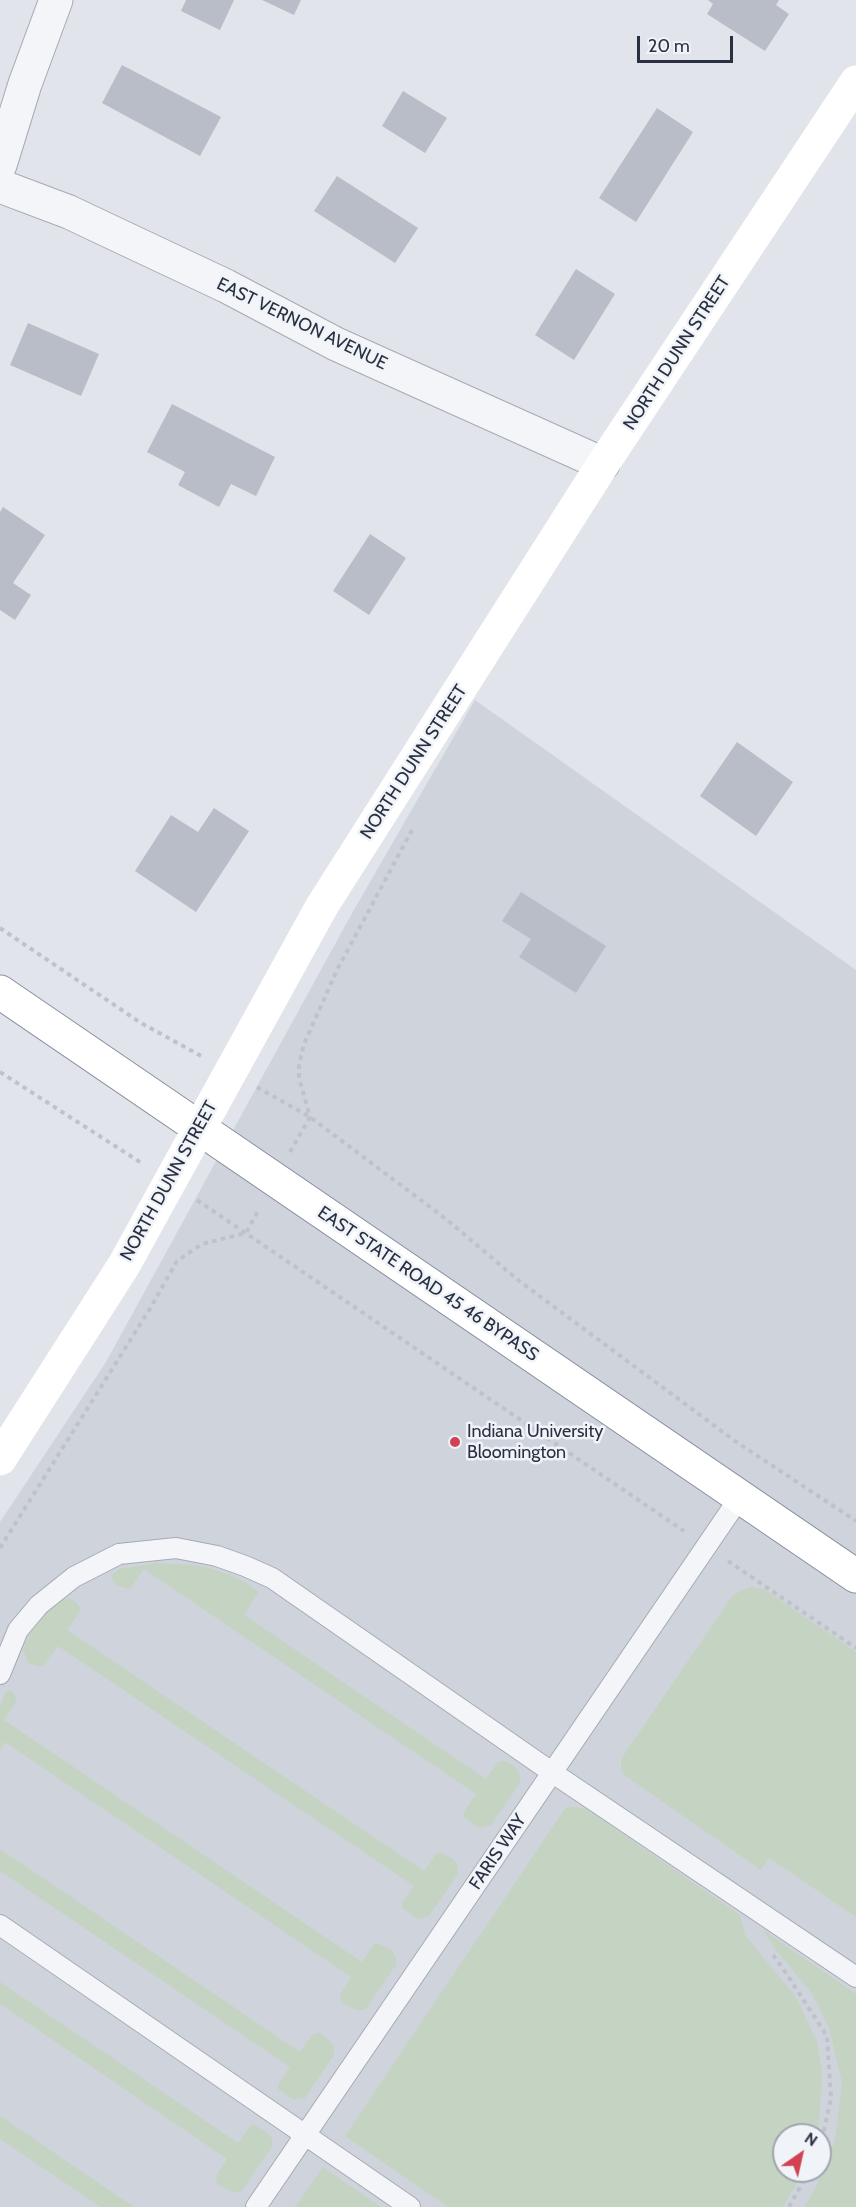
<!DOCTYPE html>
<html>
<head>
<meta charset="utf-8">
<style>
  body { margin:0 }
  #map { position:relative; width:856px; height:2207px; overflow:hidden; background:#e1e4ea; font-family:Cabin,sans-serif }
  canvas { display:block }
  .north { position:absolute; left:772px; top:2123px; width:60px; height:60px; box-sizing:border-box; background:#f0f3f7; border:2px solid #a0a5af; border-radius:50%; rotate:34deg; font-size:16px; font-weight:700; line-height:24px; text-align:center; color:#293042 }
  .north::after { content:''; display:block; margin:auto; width:21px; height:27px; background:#d14351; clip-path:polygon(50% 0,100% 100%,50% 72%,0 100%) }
  .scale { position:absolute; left:637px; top:36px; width:96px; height:27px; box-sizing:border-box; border:3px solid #293042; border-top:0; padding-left:8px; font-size:18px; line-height:21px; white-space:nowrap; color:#293042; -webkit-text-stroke:4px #f0f3f7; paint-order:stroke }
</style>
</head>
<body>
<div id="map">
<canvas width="856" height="2207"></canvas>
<div class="north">N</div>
<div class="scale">20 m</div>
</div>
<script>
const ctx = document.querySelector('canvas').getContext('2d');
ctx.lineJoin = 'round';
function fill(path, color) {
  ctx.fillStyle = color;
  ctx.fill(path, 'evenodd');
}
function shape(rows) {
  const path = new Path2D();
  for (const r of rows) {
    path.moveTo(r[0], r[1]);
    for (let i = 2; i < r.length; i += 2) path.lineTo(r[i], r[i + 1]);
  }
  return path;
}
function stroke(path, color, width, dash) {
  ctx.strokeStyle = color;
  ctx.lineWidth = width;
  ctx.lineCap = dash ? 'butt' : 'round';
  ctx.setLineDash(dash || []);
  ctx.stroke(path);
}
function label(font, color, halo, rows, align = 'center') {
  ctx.font = font + ' Cabin,sans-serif';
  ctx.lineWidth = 5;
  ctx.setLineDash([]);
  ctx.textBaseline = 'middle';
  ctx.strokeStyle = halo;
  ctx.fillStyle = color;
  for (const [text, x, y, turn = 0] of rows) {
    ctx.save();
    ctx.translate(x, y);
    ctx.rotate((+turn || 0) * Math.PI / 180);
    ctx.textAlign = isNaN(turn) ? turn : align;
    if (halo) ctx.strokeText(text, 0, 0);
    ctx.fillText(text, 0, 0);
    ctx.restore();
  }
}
fill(shape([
  [475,700,856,970,856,2207,0,2207,0,1522,106,1362,351,915],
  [784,2135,820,2135,820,2171,784,2171]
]), '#cfd3dc');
fill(shape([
  [156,1563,195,1565,213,1569,230,1575,245,1582,259,1592,244,1615,486,1779,498,1762,505,1761,515,1767,520,1775,520,1783,491,1825,480,1828,464,1817,464,1812,476,1794,144,1569,130,1589,118,1586,112,1580,111,1576,119,1569],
  [750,1587,764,1589,856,1652,856,1917,769,1858,761,1870,624,1775,621,1770,621,1759,733,1595],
  [70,1598,76,1602,80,1608,79,1613,67,1630,424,1871,436,1854,440,1852,453,1859,458,1866,458,1874,429,1916,418,1919,402,1908,402,1903,414,1886,58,1646,42,1667,29,1664,23,1650,29,1635,47,1612,62,1600],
  [8,1691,12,1691,17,1700,4,1720,362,1962,374,1944,378,1943,391,1950,396,1957,396,1965,367,2007,364,2010,356,2010,341,2002,340,1995,351,1977,5,1742,0,1750,0,1707,5,1693],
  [566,1807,585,1808,740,1915,745,1935,796,1997,817,2042,822,2072,819,2126,817,2135,784,2135,784,2171,804,2171,783,2207,448,2207,345,2136],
  [0,1849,300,2052,312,2035,320,2033,329,2040,334,2047,334,2055,305,2098,294,2100,278,2089,278,2085,290,2067,0,1871],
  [762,1929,856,1994,856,2207,804,2207,815,2189,835,2140,842,2083,829,2028,819,2007,810,1991,777,1951],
  [0,1982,238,2143,250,2126,254,2125,267,2132,272,2139,272,2147,243,2189,240,2192,232,2192,217,2184,216,2176,227,2159,0,2004],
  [0,2116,134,2207,101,2207,0,2139],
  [323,2167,381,2207,295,2207]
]), '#c5d4c2');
fill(shape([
  [186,0,234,0,220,30,181,11],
  [262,0,301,0,294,15],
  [708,0,779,0,776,5,789,14,765,51,707,14,713,4],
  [122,65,221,117,200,156,102,103],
  [403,91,447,118,425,153,382,126],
  [657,108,693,132,636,222,599,198],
  [337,176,418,228,395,263,314,211],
  [576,269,615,294,574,360,535,335],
  [28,323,99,354,81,396,10,365],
  [172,404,275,457,256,496,231,484,219,507,178,485,185,472,147,452],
  [3,507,45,535,13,583,31,595,15,620,0,610,0,512],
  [370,534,406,558,369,615,333,591],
  [737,742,793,782,756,836,700,796],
  [214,808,249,831,196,912,135,871,171,815,198,832],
  [521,892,606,946,576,993,519,957,531,939,502,921]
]), '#b8bdc7');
const lane = shape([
  [0,1674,18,1630,39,1605,74,1577,119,1554,176,1548,217,1556,245,1566,272,1578,553,1773,856,1977],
  [0,1925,410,2207],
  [256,2207,740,1497]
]);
const street = shape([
  [0,165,25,84,56,0],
  [0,186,69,212,107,230,226,286,336,344,603,464]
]);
const highway = shape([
  [0,992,856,1576]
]);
stroke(lane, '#a6aab4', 22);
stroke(street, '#a6aab4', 35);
stroke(highway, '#8890a1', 35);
stroke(shape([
  [0,928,141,1023,203,1057],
  [0,1072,143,1164],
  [257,1087,310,1117,446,1219,518,1280,735,1441,856,1521],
  [290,1152,310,1117,299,1078,299,1064,304,1044,337,970,412,830],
  [197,1200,684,1531],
  [0,1548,151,1307,177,1261,202,1244,246,1233,259,1209],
  [728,1561,856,1648],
  [773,1955,784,1970,827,2036,831,2098,820,2149],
  [789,2207,809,2171]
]), '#bfc2c9', 4, [4.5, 4.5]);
stroke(lane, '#f4f5f8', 20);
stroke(street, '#f4f5f8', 33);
stroke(shape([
  [0,1459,124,1265,322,906,603,464,856,82]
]), '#fff', 33);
stroke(highway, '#fff', 33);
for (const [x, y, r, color] of [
  [455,1442,6,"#d14351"]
]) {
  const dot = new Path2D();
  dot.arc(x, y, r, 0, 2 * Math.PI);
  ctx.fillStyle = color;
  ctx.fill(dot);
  stroke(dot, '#f0f3f7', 2);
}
label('18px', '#293042', '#f0f3f7', [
  ["EAST VERNON AVENUE",302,324,26],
  ["NORTH DUNN STREET",677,353,-57],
  ["NORTH DUNN STREET",414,762,-57],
  ["NORTH DUNN STREET",169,1181,-61],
  ["EAST STATE ROAD 45 46 BYPASS",428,1284,34],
  ["FARIS WAY",498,1852,-56]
]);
label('18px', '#293042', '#f0f3f7', [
  ["Indiana University",467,1432],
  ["Bloomington",467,1453]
], 'left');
</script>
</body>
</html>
